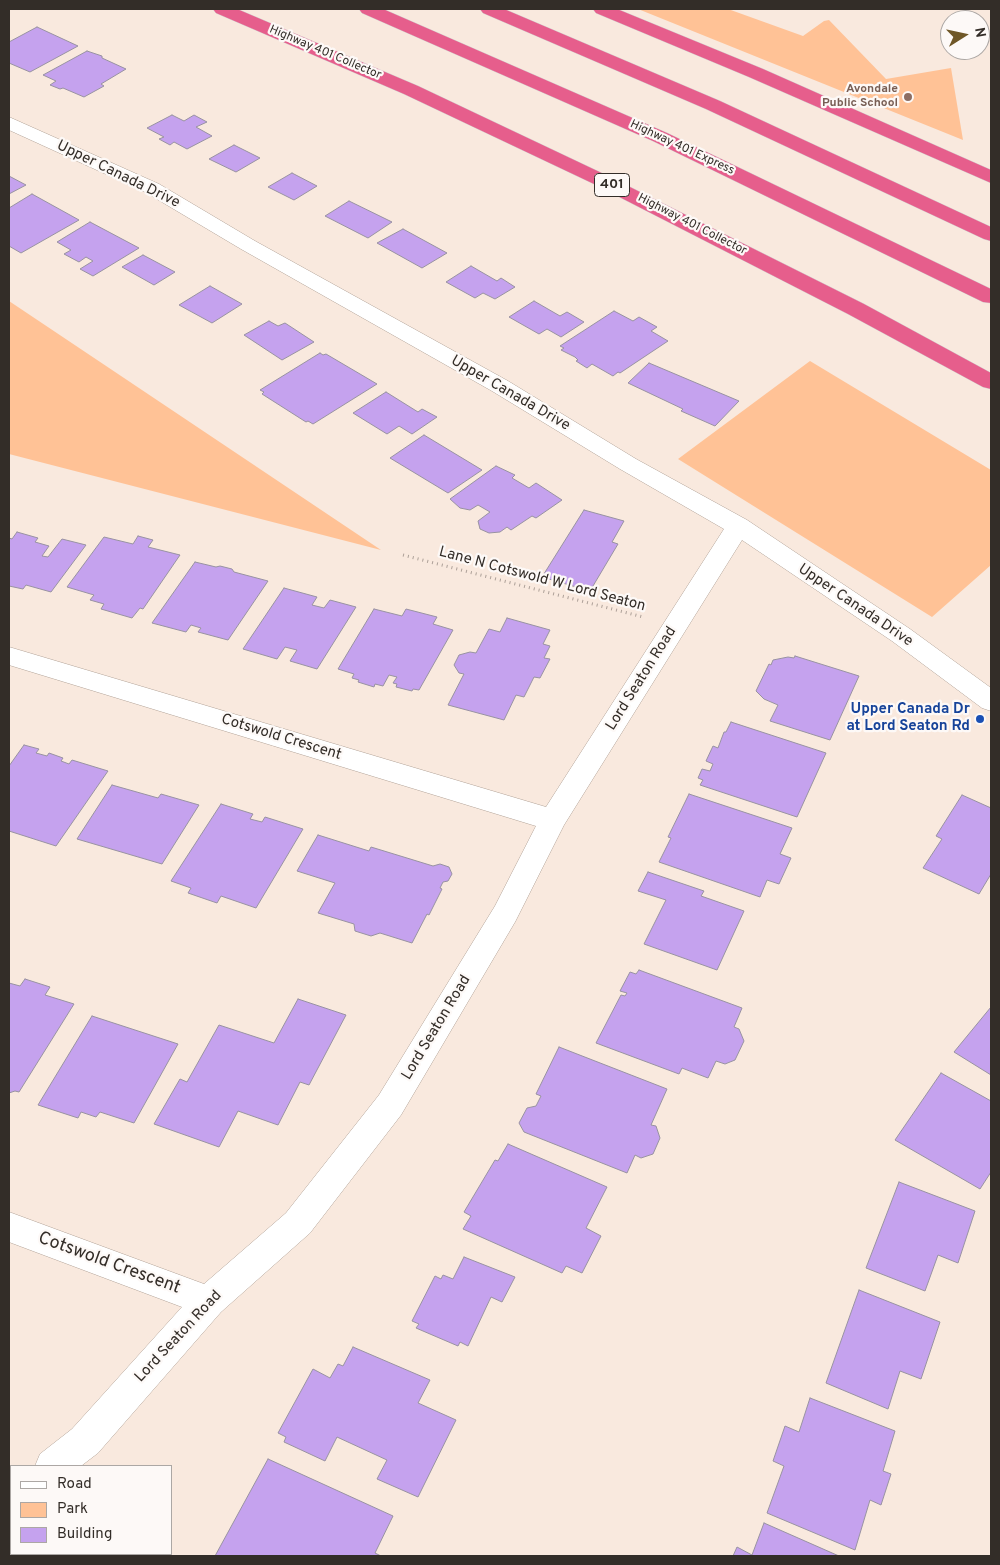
<!DOCTYPE html>
<html>
<head>
<meta charset="utf-8">
<style>
  body { margin:0 }
  #map { position:relative; width:1000px; height:1565px; overflow:hidden; background:#f9e9de; font-family:Overpass,sans-serif }
  canvas { display:block }
  .frame { position:absolute; inset:0; border:10px solid #332d28; pointer-events:none }
  .legend { position:absolute; left:10px; top:1465px; width:162px; height:90px; box-sizing:border-box; background:#fdf9f7; border:1px solid #aca7a4; margin:0; padding:6px 9px; list-style:none; font-size:15px; color:#332d28 }
  .legend li { display:flex; align-items:center; gap:10px; height:25px }
  .legend b { width:25px; border:1px solid #aca7a4 }
  .north { position:absolute; left:940px; top:10px; width:50px; height:50px; box-sizing:border-box; background:#fdf9f7; border:1px solid #aca7a4; border-radius:50%; rotate:80deg; font-size:14px; font-weight:700; line-height:20px; text-align:center; color:#332d28 }
  .north::after { content:''; display:block; margin:auto; width:18px; height:22px; background:#6f5727; clip-path:polygon(50% 0,100% 100%,50% 72%,0 100%) }
</style>
</head>
<body>
<div id="map">
<canvas width="1000" height="1565"></canvas>
<div class="frame"></div>
<ul class="legend">
<li><b style="height:6px;background:#fff"></b>Road</li>
<li><b style="height:14px;background:#ffc296"></b>Park</li>
<li><b style="height:14px;background:#c5a2ee"></b>Building</li>
</ul>
<div class="north">N</div>
</div>
<script>
const ctx = document.querySelector('canvas').getContext('2d');
ctx.lineJoin = 'round';
function fill(path, color) {
  ctx.fillStyle = color;
  ctx.fill(path, 'evenodd');
}
function shape(rows) {
  const path = new Path2D();
  for (const r of rows) {
    path.moveTo(r[0], r[1]);
    for (let i = 2; i < r.length; i += 2) path.lineTo(r[i], r[i + 1]);
  }
  return path;
}
function stroke(path, color, width, dash) {
  ctx.strokeStyle = color;
  ctx.lineWidth = width;
  ctx.lineCap = dash ? 'butt' : 'round';
  ctx.setLineDash(dash || []);
  ctx.stroke(path);
}
function label(font, color, halo, rows, align = 'center') {
  ctx.font = font + ' Overpass,sans-serif';
  ctx.lineWidth = 4.5;
  ctx.setLineDash([]);
  ctx.textBaseline = 'middle';
  ctx.strokeStyle = halo;
  ctx.fillStyle = color;
  for (const [text, x, y, turn = 0] of rows) {
    ctx.save();
    ctx.translate(x, y);
    ctx.rotate((+turn || 0) * Math.PI / 180);
    ctx.textAlign = isNaN(turn) ? turn : align;
    if (halo) ctx.strokeText(text, 0, 0);
    ctx.fillText(text, 0, 0);
    ctx.restore();
  }
}
fill(shape([
  [638,9,728,9,803,36,824,21,829,20,886,79,951,68,963,140],
  [9,301,381,550,9,454],
  [810,361,991,470,991,565,932,617,678,459]
]), '#ffc296');
const building = shape([
  [37,27,78,46,30,72,9,63,9,42,37,27],
  [87,51,102,56,102,58,126,69,101,84,104,86,84,97,63,88,60,89,50,85,56,81,43,75,87,51],
  [172,115,184,121,194,115,207,122,196,127,212,136,187,149,174,142,170,145,159,139,164,137,147,128,172,115],
  [234,145,260,158,236,172,209,159,234,145],
  [292,173,317,186,294,200,268,187,292,173],
  [9,176,26,185,9,194,9,176],
  [32,194,79,220,21,253,9,246,9,208,32,194],
  [349,201,392,222,368,238,325,216,349,201],
  [90,222,139,248,93,276,80,269,93,261,86,257,79,262,64,254,71,250,57,242,90,222],
  [403,229,447,253,422,268,377,243,403,229],
  [143,255,175,272,154,285,122,267,143,255],
  [471,266,497,281,501,278,515,287,495,299,483,293,475,298,446,282,471,266],
  [210,286,242,304,212,323,179,305,210,286],
  [534,301,560,316,567,312,584,322,561,337,547,329,539,334,509,317,534,301],
  [614,311,633,321,639,317,657,327,651,331,668,341,620,373,618,372,613,376,592,364,587,368,576,361,578,360,575,357,561,350,564,348,560,346,614,311],
  [269,321,278,326,285,323,314,342,282,360,244,335,269,321],
  [320,353,323,355,326,354,377,384,313,424,308,421,306,422,262,394,264,392,260,390,320,353],
  [649,363,739,401,715,426,681,411,683,409,628,383,649,363],
  [386,392,418,412,422,409,437,417,412,434,399,426,387,434,353,413,386,392],
  [424,435,482,470,448,493,390,458,424,435],
  [496,466,515,475,512,478,529,488,536,483,562,500,536,518,532,516,511,530,507,527,500,532,489,533,480,529,478,521,490,512,478,505,470,510,460,508,450,499,496,466],
  [584,510,624,521,612,542,618,544,590,591,542,577,584,510],
  [17,532,38,538,35,542,49,546,42,556,48,557,62,539,86,545,51,592,26,585,23,589,9,586,9,538,12,539,17,532],
  [138,536,153,540,148,547,180,555,143,609,140,608,132,618,101,609,104,604,90,600,94,595,67,587,104,537,133,544,138,536],
  [195,562,216,567,220,566,232,569,234,572,268,581,228,640,198,632,201,628,191,625,186,632,152,623,195,562],
  [284,588,317,597,312,605,324,608,330,600,356,607,317,669,290,661,297,650,285,647,277,659,243,649,284,588],
  [374,609,402,616,406,609,437,617,433,624,453,630,419,690,413,689,412,691,396,687,397,684,393,683,397,677,389,675,383,686,375,684,374,687,358,682,359,680,352,678,354,674,338,669,374,609],
  [507,618,550,630,543,644,550,646,544,658,550,659,540,678,534,677,524,697,516,695,504,720,448,705,464,674,459,673,454,665,459,655,470,652,476,653,489,629,500,632,507,618],
  [795,656,859,676,830,740,770,721,778,705,764,699,756,691,769,664,771,665,773,660,788,657,794,658,795,656],
  [731,722,826,753,797,817,700,785,703,780,698,778,702,769,710,771,713,764,706,761,713,746,718,748,724,732,726,732,731,722],
  [24,745,39,749,36,753,47,756,49,753,63,758,61,761,69,764,72,760,108,771,56,846,9,831,9,766,24,745],
  [112,785,158,798,161,794,199,805,162,864,77,839,112,785],
  [689,794,792,828,780,854,791,858,779,884,767,880,760,897,659,862,671,838,668,837,689,794],
  [962,795,991,808,991,874,979,894,923,868,942,839,936,836,962,795],
  [221,804,253,814,250,819,262,822,265,817,303,829,256,908,221,896,217,903,188,893,191,888,171,881,221,804],
  [318,835,369,851,371,847,433,866,440,864,449,867,452,874,448,881,443,882,440,888,442,889,429,915,427,914,412,943,380,933,371,936,355,931,354,924,318,913,335,883,297,871,318,835],
  [648,872,704,891,701,896,744,911,717,970,644,944,666,900,638,891,648,872],
  [639,970,742,1008,734,1027,739,1029,744,1041,735,1060,725,1064,716,1061,708,1078,682,1068,679,1074,596,1043,621,995,625,996,627,993,620,991,630,972,636,974,639,970],
  [25,979,50,987,45,995,74,1004,19,1092,15,1091,9,1093,9,983,20,986,25,979],
  [298,999,346,1015,309,1085,300,1082,278,1125,238,1111,219,1147,154,1124,180,1079,187,1082,219,1025,274,1043,298,999],
  [991,1007,991,1075,954,1052,991,1007],
  [92,1016,178,1044,134,1123,100,1112,96,1117,81,1112,78,1118,38,1105,92,1016],
  [559,1047,667,1089,651,1125,656,1126,660,1138,653,1154,641,1158,635,1155,627,1173,524,1132,519,1123,527,1108,536,1106,541,1096,536,1094,559,1047],
  [941,1073,991,1101,991,1172,980,1189,895,1140,941,1073],
  [508,1144,607,1187,586,1228,601,1236,582,1273,566,1266,562,1273,463,1229,471,1216,464,1212,495,1160,498,1161,508,1144],
  [899,1182,975,1211,958,1263,938,1255,925,1291,866,1268,899,1182],
  [464,1257,515,1277,502,1302,491,1297,468,1346,460,1342,458,1346,416,1328,419,1324,412,1321,435,1276,441,1279,443,1275,453,1279,464,1257],
  [859,1290,940,1322,921,1379,900,1371,888,1409,826,1383,859,1290],
  [353,1347,430,1380,418,1403,456,1420,418,1497,377,1479,387,1460,337,1437,325,1461,284,1442,286,1437,278,1433,313,1369,330,1378,338,1364,343,1366,353,1347],
  [810,1398,895,1431,883,1471,891,1474,881,1505,870,1500,855,1550,767,1513,784,1466,773,1461,785,1426,799,1432,810,1398],
  [268,1459,393,1516,375,1553,381,1556,215,1556,268,1459],
  [764,1523,839,1556,733,1556,737,1547,752,1555,764,1523]
]);
fill(building, '#c5a2ee');
stroke(building, '#9892a1', 1);
const minor = shape([
  [9,117,159,184,255,241,508,381,636,459,747,520,910,629,991,688,991,711,982,708,892,641,742,540,564,825,515,922,401,1115,310,1233,221,1312,98,1453,81,1466,35,1466,40,1454,72,1429,182,1307,9,1242,9,1212,204,1284,286,1213,379,1095,495,906,536,826,9,665,9,647,546,807,724,529,620,469,492,391,241,249,145,192,9,130,9,117],
  [11,1483,11,1521,9,1522,9,1484,11,1483]
]);
const motorway = shape([
  [213,9,237,9,418,86,608,176,864,304,991,373,991,389,983,387,848,314,594,184,404,94,216,13,213,9],
  [359,9,383,9,667,133,991,289,991,303,983,302,653,141,362,13,359,9],
  [480,9,504,9,720,101,991,227,991,241,984,239,706,109,483,13,480,9],
  [593,9,617,9,763,69,991,170,991,183,749,77,596,13,593,9]
]);
stroke(minor, '#b2a398', 1);
stroke(motorway, '#d2d1d0', 1);
stroke(shape([
  [403,555,643,617]
]), '#ada098', 3, [1, 4]);
fill(minor, '#fff');
fill(motorway, '#e65e8c');
for (const [x, y, r, color] of [
  [908,97,5,"#8d6e63"],
  [980,719,5,"#1a4fb4"]
]) {
  const dot = new Path2D();
  dot.arc(x, y, r, 0, 2 * Math.PI);
  ctx.fillStyle = color;
  ctx.fill(dot);
  stroke(dot, '#fdf9f7', 2);
}
label('12px', '#332d28', '#fdf9f7', [
  ["Highway 401 Collector",325,53,23],
  ["Highway 401 Express",682,148,25],
  ["Highway 401 Collector",692,225,27]
]);
label('bold 12px', '#785e54', '#fdf9f7', [
  ["Avondale",898,90],
  ["Public School",898,104]
], 'right');
for (const [x, y, w] of [
  [612,185,35]
]) {
  const box = new Path2D();
  box.roundRect(x - w / 2, y - 11.5, w, 23, 4);
  ctx.fillStyle = '#fdf9f7';
  ctx.fill(box);
  stroke(box, '#332d28', 1);
}
label('bold 14px', '#332d28', null, [
  ["401",612,185]
]);
label('15px', '#332d28', '#fdf9f7', [
  ["Upper Canada Drive",118,175,26],
  ["Upper Canada Drive",510,394,30],
  ["Lane N Cotswold W Lord Seaton",542,580,15],
  ["Upper Canada Drive",855,606,34],
  ["Lord Seaton Road",642,679,-58],
  ["Cotswold Crescent",281,738,17],
  ["Lord Seaton Road",437,1028,-59],
  ["Lord Seaton Road",179,1337,-47]
]);
label('bold 15px', '#164399', '#fdf9f7', [
  ["Upper Canada Dr",970,710],
  ["at Lord Seaton Rd",970,727]
], 'right');
label('18px', '#332d28', '#fdf9f7', [
  ["Cotswold Crescent",109,1264,20]
]);
</script>
</body>
</html>
